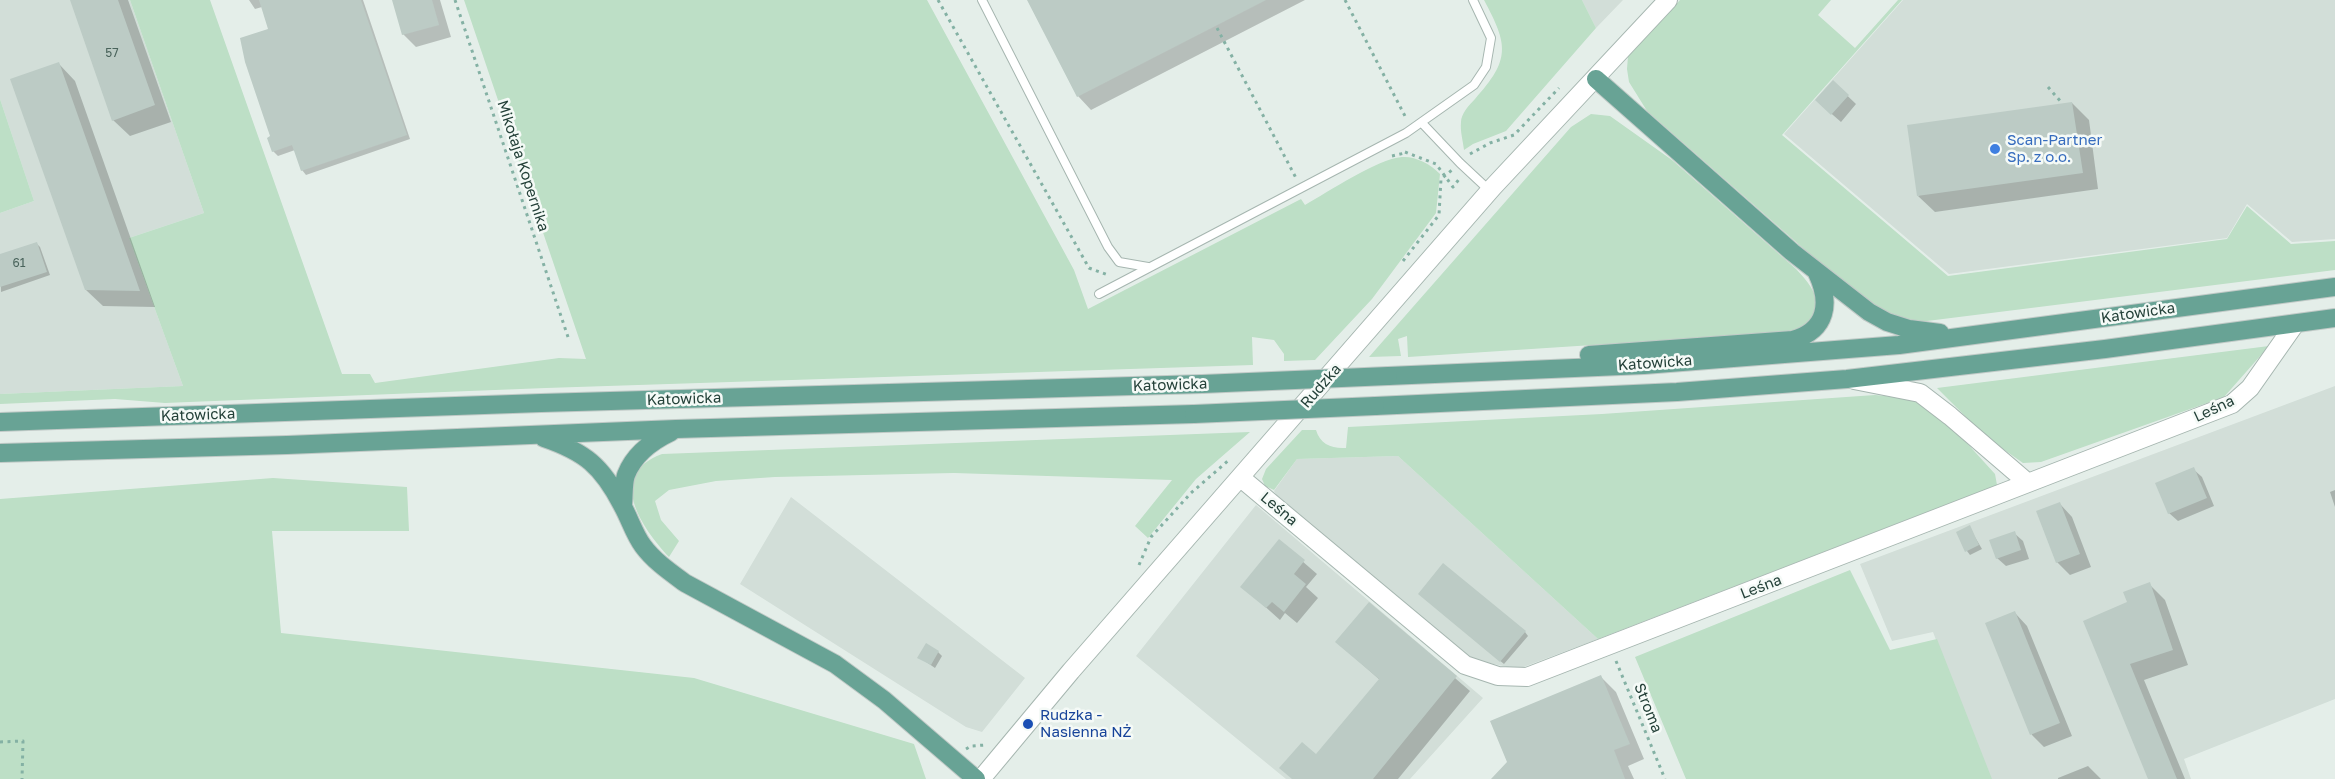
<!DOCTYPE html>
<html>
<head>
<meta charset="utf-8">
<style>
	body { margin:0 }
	canvas { display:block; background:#e4eee9 }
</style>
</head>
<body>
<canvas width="2335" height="779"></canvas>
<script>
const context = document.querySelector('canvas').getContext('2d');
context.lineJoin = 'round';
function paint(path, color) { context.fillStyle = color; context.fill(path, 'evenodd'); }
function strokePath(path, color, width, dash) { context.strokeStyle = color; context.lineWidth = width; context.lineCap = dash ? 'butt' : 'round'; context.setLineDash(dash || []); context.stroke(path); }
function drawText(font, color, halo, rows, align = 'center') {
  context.font = font + ' "Golos Text",sans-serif'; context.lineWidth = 5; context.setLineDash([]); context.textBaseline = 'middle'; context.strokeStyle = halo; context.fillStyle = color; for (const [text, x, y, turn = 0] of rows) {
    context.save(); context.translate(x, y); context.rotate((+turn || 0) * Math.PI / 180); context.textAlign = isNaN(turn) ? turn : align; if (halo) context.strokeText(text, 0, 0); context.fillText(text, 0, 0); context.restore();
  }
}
paint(new Path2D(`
	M0,0H130L204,213L129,238L183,386L0,394V213L34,201L0,99Z
	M1582,0H1623L1596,28Z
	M1903,0H2335V239L2292,242L2247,204L2227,238L1949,274L1784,134Z
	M2335,386V699L2184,759L2191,779H1989L1933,632L1892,641L1860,564Z
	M1398,456L1598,639L1518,669L1474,660L1280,502L1274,491L1297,459Z
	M791,497L1025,678L982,732L966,727L740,584Z
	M1256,505L1483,698L1410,779H1286L1136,656Z`), '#d2ded8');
paint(new Path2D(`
	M130,0H210L342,374H370L375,383L559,358L586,359L464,0H927L1074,270L1088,309L1301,199L1305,205C1328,192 1377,159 1402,157C1415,156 1431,164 1440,174L1436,213L1372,299L1315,360L1284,361V354L1274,340L1252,337L1253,365L546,388L189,402L165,403L115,399L0,404V394L183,386L129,238L204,213Z
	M1484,0H1582L1596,28L1506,131L1473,144L1464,150C1463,141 1460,131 1461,122C1461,114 1469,105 1475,99C1511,59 1508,45 1484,0Z
	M1680,0H1831L1818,15L1855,48L1898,0H1902L1782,135L1948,276L2227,239L2247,206L2291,244L2335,241V270L1911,323L1881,312L1820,263L1647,111L1629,82L1627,69L1628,56Z
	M0,99L34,201L0,213Z
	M1591,114L1610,116L1672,160L1796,269C1819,293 1829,313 1793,332L1408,357L1407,336L1398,339L1401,356L1369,357L1571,127Z
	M2269,346L2224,397L2041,462L2023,463L1986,437L1937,388Z
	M1875,395L1905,398L1920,403L1965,441L1995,474L1997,485L1598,639L1398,456L1297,459L1274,490L1265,486L1262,479L1266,469L1302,430H1316C1320,444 1332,449 1346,448L1348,427L1602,414Z
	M1250,432L1196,479L1148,538L1135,526L1172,480L954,473L775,477L716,481L669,490L655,501L661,520L679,541L669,557C642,528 605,475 662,454Z
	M273,478L407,487L409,531H272L281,633L694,678L914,744L926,779H0V499Z
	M1850,570L1890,650L1937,639L1992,779H1686L1635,657Z`), '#bddfc6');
paint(new Path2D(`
	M71,0H128L171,122L130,136L113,120Z
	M249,0H363L410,139L306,175L302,170L295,150L278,156L273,151L272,137L270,30L262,7L255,9Z
	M394,0H440L451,37L416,47L403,34Z
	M1029,0H1305L1091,110L1078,96Z
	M59,64L75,81L155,307L103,306L86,290Z
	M1833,82L1856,104L1841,122L1825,108Z
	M2072,103L2089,120L2098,189L1935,212L1918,196Z
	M36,243L40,247L50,275L1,292L0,255Z
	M2193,469L2202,477L2214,506L2178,521L2169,513Z
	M2335,490V507L2330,492Z
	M2060,504L2072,517L2091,567L2070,575L2057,562Z
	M1969,527L1982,549L1970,555L1967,551Z
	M2014,533L2023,541L2029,559L2006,566L1997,558Z
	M1279,541L1317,574L1306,587L1318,598L1297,623L1285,613L1280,620L1242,586Z
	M2149,584L2165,600L2188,665L2144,680L2185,779H2149L2085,621L2129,603Z
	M1424,598L1525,632L1528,636L1504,664Z
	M1369,604L1470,691L1398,779H1292L1316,757L1380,680L1337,642Z
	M2015,613L2027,626L2072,736L2044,747L2032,735L1987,624Z
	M938,652L942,656L935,668L919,657Z
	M1601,677L1616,692L1644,759L1628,766L1634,779H1493Z
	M2088,766L2101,779H2058V778Z`), '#0003');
paint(new Path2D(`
	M70,0H118L155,105L112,121Z
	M259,0H361L407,135L301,171L292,145L272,152L267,138L270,136L245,62L240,38L268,29Z
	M392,0H432L439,25L402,35Z
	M1027,0H1266L1077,97Z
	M59,62L140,291L85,290L10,79Z
	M1833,80L1849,95L1831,115L1815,100Z
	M2072,102L2083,173L1917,196L1907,125Z
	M37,242L47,272L0,287V254Z
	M2194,467L2207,498L2168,514L2155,483Z
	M2060,502L2080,554L2056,563L2036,511Z
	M1970,525L1979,545L1965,552L1956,532Z
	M2015,531L2021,550L1996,559L1989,540Z
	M1279,539L1305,560L1294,574L1306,584L1284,612L1272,602L1266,608L1240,587Z
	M1443,563L1526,631L1500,662L1418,594Z
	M2150,582L2173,650L2130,664L2177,779H2148L2083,621L2127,602L2123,592Z
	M1369,602L1457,676L1373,779H1292L1279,768L1302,742L1316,754L1379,679L1335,642Z
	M2015,611L2060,723L2030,735L1985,623Z
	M926,643L939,651L931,665L917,658Z
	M1601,675L1630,744L1614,750L1625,779H1491L1507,762L1490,721Z`), '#bccbc5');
const service = new Path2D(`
	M982,0L1108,247L1119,262L1148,267
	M1422,123L1460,163L1490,191
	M1099,294L1406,133L1474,85L1486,67L1491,38L1473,0`);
const tertiary = new Path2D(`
	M1854,380L1920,393L1950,416L2028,483
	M1241,478L1465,665L1498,676L1527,677L2232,404L2250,388L2295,324
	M981,779L1071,671L1493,187L1668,0`);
const primary = new Path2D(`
	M1596,79L1792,252L1869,312L1887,322L1909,329L1940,333
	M1589,355L1793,340C1827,330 1831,303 1817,273
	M1388,376L1644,365L1899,345L2335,287
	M1375,406L1677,392L1847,379L2105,349L2335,318
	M0,422L541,403L1202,384
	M544,438C585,452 602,466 622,505C630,519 634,534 643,546C654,561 670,572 685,583L835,664L884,700L976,779
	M0,453L287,445L676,429L1194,414
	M623,505C624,496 623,484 626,475C634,454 652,441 671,432`);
strokePath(service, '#a6b6b0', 10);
strokePath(tertiary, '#a6b6b0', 20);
strokePath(primary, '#c1cac7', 20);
strokePath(new Path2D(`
	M455,0L569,340
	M938,0L1089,268L1108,275
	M1345,0L1406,118
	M1217,28L1296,178
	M2048,87L2062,103
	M1405,152L1436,164L1453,187L1460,178
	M1470,154L1490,143L1514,135L1559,88
	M1392,156L1405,153
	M1403,261L1439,215L1441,179L1452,170
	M1139,565L1151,537L1191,493L1229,460
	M1616,661L1665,779
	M0,742L23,741L22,779
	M966,749L971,746L985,745`), '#84b1a4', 3, [3, 4.5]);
strokePath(service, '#fff', 8);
strokePath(tertiary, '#fff', 18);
strokePath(primary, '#68a395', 18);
const primaryBridge = new Path2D(`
	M1202,384L1388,376
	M1194,414L1375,406`);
strokePath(primaryBridge, '#c1cac7', 20, []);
strokePath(primaryBridge, '#68a395', 18);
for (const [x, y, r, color] of [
	[1995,149,6,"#3f7fe0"],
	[1028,724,6,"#1a4fb4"]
]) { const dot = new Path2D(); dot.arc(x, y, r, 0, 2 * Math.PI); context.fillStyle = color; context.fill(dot); strokePath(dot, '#f5faf7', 2); }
drawText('12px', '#49635b', null, [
	["57",112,53],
	["61",19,263]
]);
drawText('15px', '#366cbe', '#f5faf7', [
	["Scan-Partner",2007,140],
	["Sp. z o.o.",2007,157]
], 'left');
drawText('15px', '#234038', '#f5faf7', [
	["Mikołaja Kopernika",523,166,72],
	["Katowicka",2138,313,-8],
	["Katowicka",1655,363,-4],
	["Katowicka",1170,385,-2],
	["Rudzka",1321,386,-49],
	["Katowicka",684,399,-2],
	["Leśna",2214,409,-25],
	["Katowicka",198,415,-2],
	["Leśna",1279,509,40],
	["Leśna",1761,587,-21],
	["Stroma",1648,708,68]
]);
drawText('15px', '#164399', '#f5faf7', [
	["Rudzka -",1040,715],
	["Nasienna NŻ",1040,732]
], 'left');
</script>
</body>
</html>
